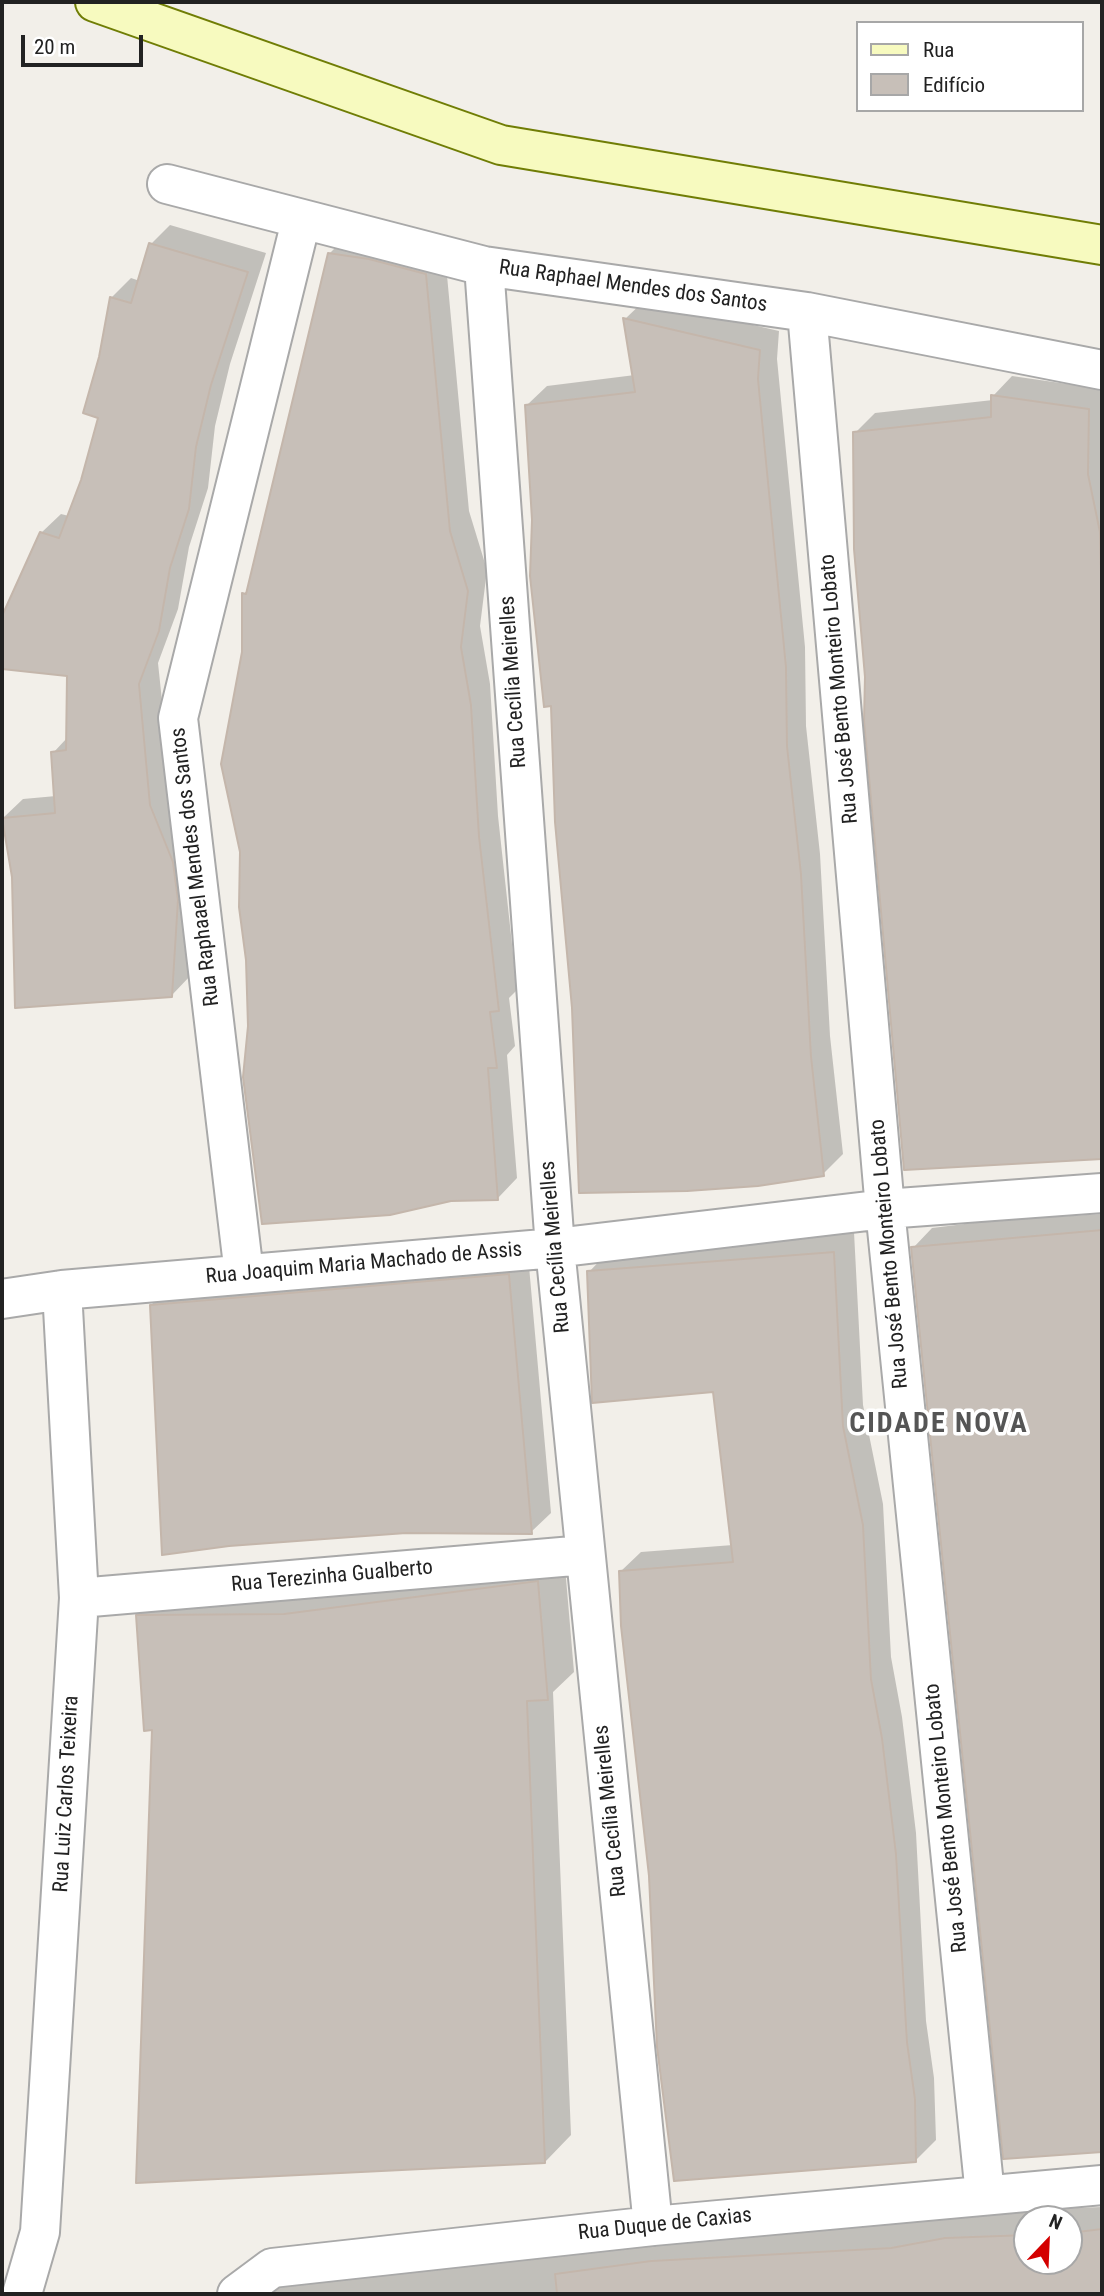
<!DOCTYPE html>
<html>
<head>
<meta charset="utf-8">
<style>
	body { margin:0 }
	#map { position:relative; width:1104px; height:2296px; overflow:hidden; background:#f2efe9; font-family:"Roboto Condensed",sans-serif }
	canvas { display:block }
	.frame { position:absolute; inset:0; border:4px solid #222; pointer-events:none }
	.legend { position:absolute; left:856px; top:21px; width:228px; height:91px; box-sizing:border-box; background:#fff; border:2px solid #a7a7a7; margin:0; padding:9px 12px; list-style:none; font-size:21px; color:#222 }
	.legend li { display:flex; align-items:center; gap:14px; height:35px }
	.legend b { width:35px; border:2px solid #a7a7a7 }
	.north { position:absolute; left:1013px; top:2205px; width:70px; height:70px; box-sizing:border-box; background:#fff; border:2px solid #a7a7a7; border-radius:50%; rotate:23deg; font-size:19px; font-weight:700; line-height:28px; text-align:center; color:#222 }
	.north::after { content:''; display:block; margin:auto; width:24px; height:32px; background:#d40000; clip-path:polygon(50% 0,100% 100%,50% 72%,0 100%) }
	.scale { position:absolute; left:21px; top:35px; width:122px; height:32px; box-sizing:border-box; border:4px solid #222; border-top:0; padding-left:9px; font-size:21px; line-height:24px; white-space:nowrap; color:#222; -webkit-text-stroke:5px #fff; paint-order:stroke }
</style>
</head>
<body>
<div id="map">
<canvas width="1104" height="2296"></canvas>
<div class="frame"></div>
<ul class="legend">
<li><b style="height:9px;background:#f7fabf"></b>Rua</li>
<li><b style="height:19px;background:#c7bfb8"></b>Edifício</li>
</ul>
<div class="north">N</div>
<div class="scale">20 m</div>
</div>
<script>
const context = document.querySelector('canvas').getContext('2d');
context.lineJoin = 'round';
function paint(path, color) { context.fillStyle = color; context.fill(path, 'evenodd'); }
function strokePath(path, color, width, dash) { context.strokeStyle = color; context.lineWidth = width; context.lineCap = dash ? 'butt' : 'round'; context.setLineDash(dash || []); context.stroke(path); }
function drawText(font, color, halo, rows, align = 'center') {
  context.font = font + ' "Roboto Condensed",sans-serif'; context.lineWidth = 7; context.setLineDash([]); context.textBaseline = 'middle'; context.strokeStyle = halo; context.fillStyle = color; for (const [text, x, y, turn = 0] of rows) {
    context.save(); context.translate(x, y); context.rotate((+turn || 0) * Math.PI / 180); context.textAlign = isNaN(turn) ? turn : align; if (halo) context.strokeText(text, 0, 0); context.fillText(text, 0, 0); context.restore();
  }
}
paint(new Path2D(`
	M170,225L266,253L230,364L215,426L208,488L189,547L178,609L158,663L191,975L172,995L14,876L3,818L23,799L56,796L53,753L67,738L68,675L2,668V620L41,533L61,514L69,516L83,480L100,417L101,357L112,297L131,278L140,281L151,244Z
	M349,234L445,254L469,511L487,570L480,626L490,684L498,816L517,990L509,998L515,1046L507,1055L517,1178L498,1198L249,1027L244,594L249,589L329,254Z
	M645,300L779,331L777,359L805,647L806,726L820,854L830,1036L843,1154L823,1174L573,1008L553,704L534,520L527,405L547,386L635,375L625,319Z
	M1012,376L1102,389V1157L905,1168L867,677L855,433L875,413L993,400V396Z
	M1102,1214V2149L1005,2157L913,1248L932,1228L989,1221Z
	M854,1232L863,1405L883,1504L891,1657L902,1717L916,1833L926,2021L934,2078L936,2140L915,2161L659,2047L645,1819L620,1572L641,1552L733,1545L715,1390L589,1272L609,1251Z
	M528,1255L551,1513L531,1532L151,1305L171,1286Z
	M564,1555L574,1672L553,1692L571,2135L545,2162L154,1728L138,1616L165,1589Z
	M1102,2207V2294H270L279,2285L679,2235L919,2222L973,2212ZM1027,2219H1069V2261H1027Z`), '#0003');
const building = new Path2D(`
	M149,243L248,272L211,385L196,447L189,509L170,568L159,631L139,684L150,805L173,862L178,900L172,997L15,1008L12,877L2,818L55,813L51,752L66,750L67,676L2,669V616L40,532L59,538L81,480L98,418L83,413L99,357L110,297L131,303Z
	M328,253L369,259L426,274L450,531L468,591L461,647L471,705L479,836L499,1011L490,1012L497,1068H488L498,1200L451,1201L390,1215L262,1224L243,1077L248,1026L246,960L239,907L240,852L221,764L242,652V593L246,594Z
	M623,318L760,350L758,379L786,667L787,746L801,874L811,1056L824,1176L758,1186L687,1191L579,1193L572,1008L555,822L551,706L544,707L530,576L532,520L525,405L635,392Z
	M991,395L1089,409L1088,474L1100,532L1102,610V1159L904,1170L864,721L865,677L854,549L853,432L991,417Z
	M1102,1230V2152L1003,2159L911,1247Z
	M834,1252L843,1426L863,1525L871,1679L882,1738L896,1854L907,2042L915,2099L916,2162L674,2181L657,2047L649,1876L621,1626L619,1571L733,1562L713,1392L592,1403L587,1271Z
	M509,1274L532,1534L406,1533L229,1546L162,1555L150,1305Z
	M538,1581L548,1700L527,1701L545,2163L136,2183L152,1730L144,1731L136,1615L284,1614Z
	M1102,2229V2294H557L555,2274L651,2261L891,2248L945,2238L1027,2235V2261H1069V2233Z`);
paint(building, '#c7bfb8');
strokePath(building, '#c4b6ab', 2);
const street = new Path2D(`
	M167,184L484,266L807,312L1102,370
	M484,266L555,1248L653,2226
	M807,312L885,1209L985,2195
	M244,1274L178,718L301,221
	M2,1299L62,1290L555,1248L885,1209L1102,1193
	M79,1598L585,1555
	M22,2294L40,2232L79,1598L62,1290
	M237,2294L272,2268L653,2226L1102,2185`);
const secondary = new Path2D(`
	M95,2L501,145L1102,245`);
strokePath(street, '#a9a9a9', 42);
strokePath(secondary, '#707d05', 42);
strokePath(street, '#fff', 38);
strokePath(secondary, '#f7fabf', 38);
drawText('21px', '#222', '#fff', [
	["Rua Raphael Mendes dos Santos",633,287,8],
	["Rua Cecília Meirelles",514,682,-94],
	["Rua José Bento Monteiro Lobato",840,689,-95],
	["Rua Raphaael Mendes dos Santos",196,867,-97],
	["Rua Cecília Meirelles",556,1247,-95],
	["Rua José Bento Monteiro Lobato",890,1254,-95],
	["Rua Joaquim Maria Machado de Assis",364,1264,-5],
	["Rua Terezinha Gualberto",332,1577,-5],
	["Rua Luiz Carlos Teixeira",67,1794,-87],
	["Rua Cecília Meirelles",611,1811,-96],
	["Rua José Bento Monteiro Lobato",947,1818,-96],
	["Rua Duque de Caxias",665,2225,-6]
]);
context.letterSpacing = '2px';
drawText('bold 28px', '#555', '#fff', [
	["CIDADE NOVA",939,1425]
]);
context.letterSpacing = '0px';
</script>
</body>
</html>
